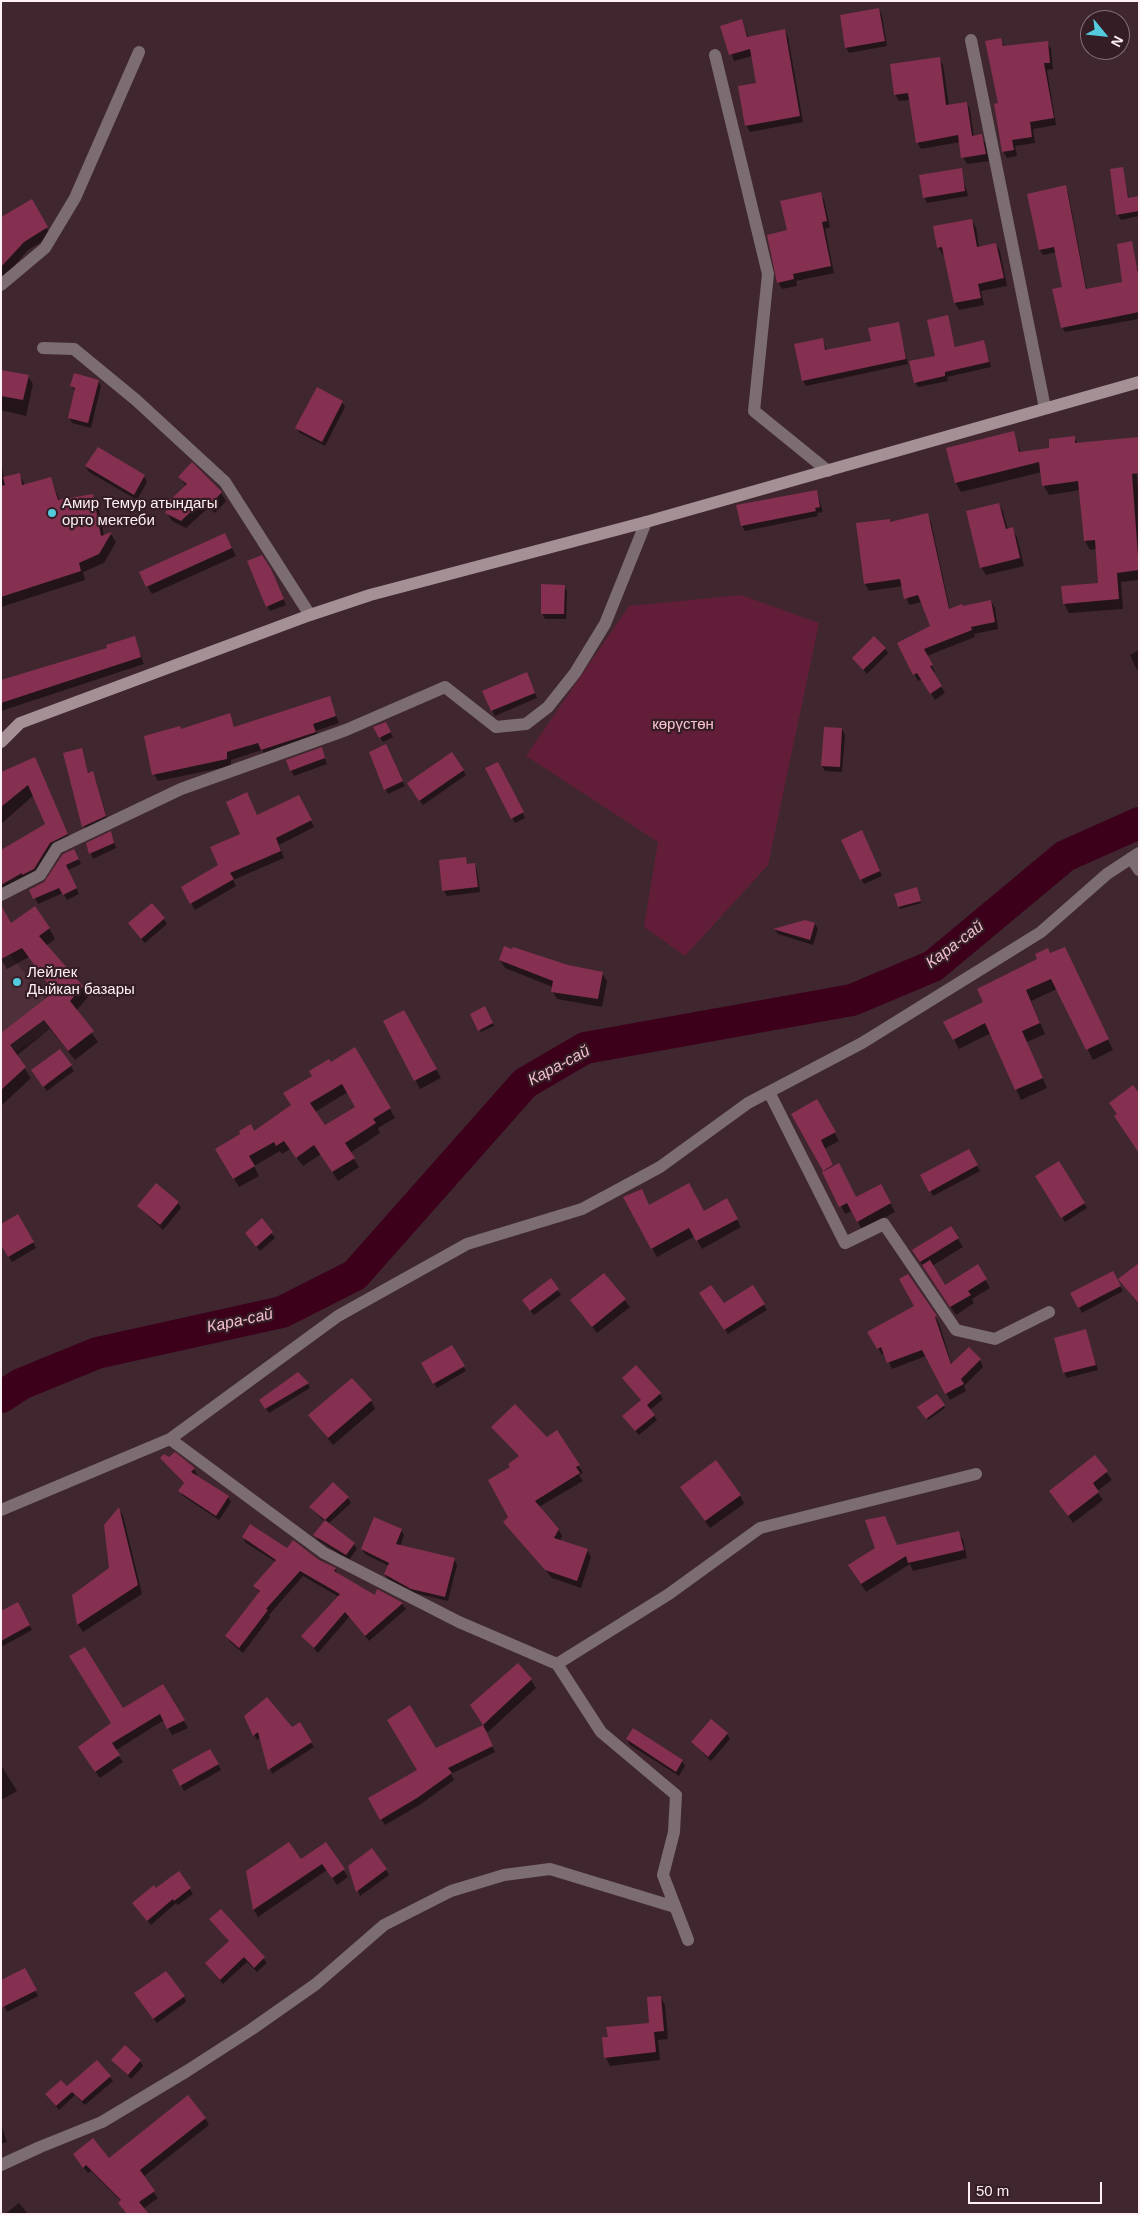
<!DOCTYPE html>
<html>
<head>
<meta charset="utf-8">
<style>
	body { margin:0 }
	#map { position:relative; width:1140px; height:2215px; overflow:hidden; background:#40272f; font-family:Arial,sans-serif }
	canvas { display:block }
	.frame { position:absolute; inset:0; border:2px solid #fef0f4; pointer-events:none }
	.north { position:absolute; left:1080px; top:10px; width:50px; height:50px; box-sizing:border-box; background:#351d25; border:1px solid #857178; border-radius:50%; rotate:118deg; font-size:14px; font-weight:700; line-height:20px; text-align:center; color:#fef0f4 }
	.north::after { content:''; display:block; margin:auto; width:18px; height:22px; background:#54cadd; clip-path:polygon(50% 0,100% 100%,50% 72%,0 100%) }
	.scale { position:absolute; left:968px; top:2182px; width:134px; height:22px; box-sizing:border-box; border:2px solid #fef0f4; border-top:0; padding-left:6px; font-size:15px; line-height:18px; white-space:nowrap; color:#fef0f4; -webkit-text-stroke:4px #351d25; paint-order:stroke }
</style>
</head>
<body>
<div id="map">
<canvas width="1140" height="2215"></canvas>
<div class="frame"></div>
<div class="north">N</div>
<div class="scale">50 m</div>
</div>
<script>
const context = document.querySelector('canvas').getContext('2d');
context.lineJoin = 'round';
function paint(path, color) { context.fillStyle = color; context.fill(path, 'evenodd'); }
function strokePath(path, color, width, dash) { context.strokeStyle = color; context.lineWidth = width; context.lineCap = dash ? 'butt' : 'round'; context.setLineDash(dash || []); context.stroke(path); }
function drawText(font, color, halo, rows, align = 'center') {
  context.font = font + ' Arial,sans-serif'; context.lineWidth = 4.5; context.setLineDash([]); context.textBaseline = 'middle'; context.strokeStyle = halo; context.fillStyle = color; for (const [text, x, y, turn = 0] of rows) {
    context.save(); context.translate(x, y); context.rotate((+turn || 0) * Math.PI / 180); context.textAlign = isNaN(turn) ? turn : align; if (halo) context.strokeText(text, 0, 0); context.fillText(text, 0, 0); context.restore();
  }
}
paint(new Path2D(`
	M1,943L63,1022L1,1061Z`), '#4f2f39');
paint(new Path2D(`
	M741,595L819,623L768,865L685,956L644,927L658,842L526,756L629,606Z`), '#621e38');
paint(new Path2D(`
	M879,10L882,15L887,46L849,53L846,47Z
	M741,20L749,38L785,31L788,37L803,122L750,132L746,125L758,84L752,56L734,61L722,26Z
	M1000,39L1005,47L1047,42L1051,49L1053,69L1047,70L1056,125L1033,129L1035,143L1015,146L1017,156L1007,158L1003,151L999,104Z
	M939,59L943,65L949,106L967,103L970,110L974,137L981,136L985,143L989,161L967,164L963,157L960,142L921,149L917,142L910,100L899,101L895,94Z
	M1122,169L1129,199L1139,197V216L1121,220L1118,215L1111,170Z
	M961,170L968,196L927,203L924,197Z
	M1065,187L1068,192L1087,290L1124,283L1131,243L1137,268H1139V319L1065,332L1062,327L1063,288L1057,252L1043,255L1040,250L1028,195Z
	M820,194L824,200L830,227L825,229L834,273L796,281L797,286L782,289L778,282L788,231Z
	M32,201L51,236L28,250L2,280L1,219L6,214Z
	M971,220L976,227L979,247L996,244L1000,251L1007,286L981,291L984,305L959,310L955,303L945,254L943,255L938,247Z
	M947,317L956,348L983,342L991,367L947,377L948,381L918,387L915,382L937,357Z
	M898,323L908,364L806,386L803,381L822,339L827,351L872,342Z
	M1,371L28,376L33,384L26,416L1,410Z
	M98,381L101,386L91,428L72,423L69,417L76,392L71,386Z
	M342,402L345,407L325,446L300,433L297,428Z
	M1013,433L1021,453L1051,449L1074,437L1078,444L1134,449L1139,498V580L1121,582L1123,609L1069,613L1064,603L1099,584L1097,549L1090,550L1085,541L1080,490L1049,495L1044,486L1042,472L961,492L956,483Z
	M98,449L144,476L147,482L137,500L89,472L86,467Z
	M1,460L4,478L19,474L25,485L51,479L60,501L92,495L98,504L104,536L111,534L116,542L104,563L83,572L85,580L1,607Z
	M192,464L221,493L226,501L215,513L209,507L186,528L172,521L167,513L186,486L180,477Z
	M817,492L823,512L817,513L818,516L745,531L742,526Z
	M999,504L1003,512L1008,530L1012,529L1017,537L1024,566L986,575L981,567Z
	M927,515L931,522L950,610L991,601L995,608L998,629L974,634L975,637L927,656L935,672L933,673L945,693L935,700L922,679L918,681L898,644L932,627L922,602L909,605L903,586L869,591L865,584L891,523Z
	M225,534L236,556L152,594L147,586Z
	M273,576L286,605L270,611L267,606Z
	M564,586L567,591L566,619H545L542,613Z
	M134,637L144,664L1,711V678L2,681L108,649Z
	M885,648L888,653L867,674L853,658Z
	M1139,650V674L1130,655Z
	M529,679L537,698L495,716L484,692Z
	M329,697L339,723L316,731L319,739L266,757L262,750L231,760V766L158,781L154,774L181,730L229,714L235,728Z
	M388,728L393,737L383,742L380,737Z
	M842,729L845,735L842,772L825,771L822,766Z
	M321,749L327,764L294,776L291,771Z
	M81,750L89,774L95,778L108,821L86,832L64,754Z
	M388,751L405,786L388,794L370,753Z
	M34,759L73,845L56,854L1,900V851L46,824L34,795L1,824V773L7,769L8,770Z
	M500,768L525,818L515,823L512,818Z
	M463,770L466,775L423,805L411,789Z
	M302,803L314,827L279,845L284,858L233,880L236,886L195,910L182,887L220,866L241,834L257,817Z
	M110,833L116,848L93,859L87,844Z
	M864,837L882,876L864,884L861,879Z
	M77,855L81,864L68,870L79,894L67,900L63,893L38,904L31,890L45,883Z
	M465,859L468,865L474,864L477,870L480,892L447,896L444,891Z
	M918,891L921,903L900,909L896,895Z
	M164,919L167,924L145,943L129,924Z
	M805,921L815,924L818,929L813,945L778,934L775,930Z
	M49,928L55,939L46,946L82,987L88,997L76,1011L98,1042L75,1060L50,1029L16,1056L31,1078L1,1106V1035L55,993L29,957L7,969L1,959Z
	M1050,955L1070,959L1113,1050L1093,1060L1057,989L1031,1001L1045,1034L1027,1042L1047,1088L1021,1100L991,1033L959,1049L954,1039L985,1002Z
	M500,960L602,973L607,981L602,1007L557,999L552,991L553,987L505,968Z
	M485,1008L494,1026L481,1032L471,1014Z
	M404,1011L441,1078L420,1089L385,1022Z
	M355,1049L395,1118L378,1128L380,1133L350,1153L359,1167L338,1181L321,1154L303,1166L290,1149L282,1154L280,1151L254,1166L259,1176L239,1187L217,1149L254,1133L292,1106L314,1076ZM348,1092L357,1108L325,1126L315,1112Z
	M60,1051L74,1071L47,1091L36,1076Z
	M817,1101L839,1141L824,1149L834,1167L856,1198L880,1185L895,1212L862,1230L852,1211L845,1214L825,1172L793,1115Z
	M968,1150L980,1171L933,1196L922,1175Z
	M1059,1163L1087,1208L1065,1222L1037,1177Z
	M624,1198L649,1206L703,1212L726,1200L741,1227L702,1249L695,1236L657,1257Z
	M178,1203L181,1208L163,1230L138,1206Z
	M18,1216L36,1248L12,1262L1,1243Z
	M262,1220L275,1238L260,1251L249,1238Z
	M951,1228L963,1247L932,1266L945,1287L977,1266L990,1288L972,1299L974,1303L956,1315L918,1259Z
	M1139,1265V1305L1119,1279Z
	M1113,1273L1123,1291L1082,1313L1072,1293Z
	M604,1275L630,1307L597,1333L572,1300Z
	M908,1275L939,1323L952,1365L980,1360L983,1367L964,1386L966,1391L950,1400L926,1356L892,1369L885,1353L882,1355L869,1332L916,1307Z
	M551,1280L561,1295L534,1315L526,1306Z
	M752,1286L767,1310L728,1334L704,1299L723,1305Z
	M1086,1331L1098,1370L1067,1378L1064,1373Z
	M452,1346L466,1371L437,1388L422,1364Z
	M623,1378L660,1394L663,1399L650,1410L657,1420L639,1435L627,1421L642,1401Z
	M308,1384L310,1388L269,1413L260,1400Z
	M936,1395L945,1408L928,1420L919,1408Z
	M371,1401L375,1409L333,1445L310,1416Z
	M493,1427L546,1439L557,1431L583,1473L579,1475L583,1481L539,1507L558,1529L562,1536L560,1541L587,1550L591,1557L581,1588L552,1578L504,1522L509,1517L512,1468L520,1457Z
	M1095,1457L1112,1480L1097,1491L1103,1500L1073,1523L1051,1491Z
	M162,1459L194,1469L197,1474L195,1476L228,1497L231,1502L219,1520L183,1496L180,1491L184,1484Z
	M686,1495H740L744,1504L710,1528Z
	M348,1498L351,1503L328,1524L354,1544L357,1549L349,1560L318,1540L315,1535L325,1522L310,1507Z
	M119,1509L123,1516L142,1594L83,1632L78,1625L74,1595L110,1568Z
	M401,1530L404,1535L400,1547L454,1559L457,1565L448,1601L415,1593L388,1580L385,1574L389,1566L365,1554L362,1549Z
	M958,1532L963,1540L967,1558L913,1571L910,1564L866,1592L854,1573L897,1546Z
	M243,1537L319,1561L335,1569L339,1576L375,1597L402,1604L406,1609L369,1641L349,1617L318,1653L303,1636L339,1597L303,1576L269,1615L270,1617L243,1653L230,1642L226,1636L260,1593L255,1586L276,1562L246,1543Z
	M17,1604L32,1630L3,1646L1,1644V1613Z
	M531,1680L536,1688L488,1732L483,1728L495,1752L451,1774L454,1780L421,1804L385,1825L369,1799L418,1770L436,1750L484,1726L476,1714Z
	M162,1685L188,1728L172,1735L164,1720L115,1751L123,1762L100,1778L83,1754L123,1710Z
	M245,1717L292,1729L299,1724L314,1747L272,1774L260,1737L257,1740Z
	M634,1730L682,1761L685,1766L679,1776L630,1745L627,1739Z
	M727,1734L730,1739L711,1761L692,1743Z
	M210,1750L221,1770L184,1791L173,1771Z
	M1,1765L17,1791L1,1800Z
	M325,1844L348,1877L337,1885L327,1870L258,1917L254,1910L247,1871L301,1861Z
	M349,1866L386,1870L389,1875L360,1896Z
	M179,1873L193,1894L178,1905L176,1903L151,1925L137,1908L156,1890Z
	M221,1910L267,1963L257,1972L247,1962L223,1984L206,1964L230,1942L211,1920Z
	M25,1970L38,1996L7,2012L1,2000Z
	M184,1996L186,2002L157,2023L139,1999Z
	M660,1997L665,2005L668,2039L658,2040L660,2060L610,2066L606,2058L609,2038L651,2024Z
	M113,2060L140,2061L143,2066L131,2079Z
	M97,2062L113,2081L85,2105L75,2095L59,2110L46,2095L67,2088Z
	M205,2118L209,2125L143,2177L158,2198L143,2209L147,2214H127L119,2203L121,2201L91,2171L88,2173L74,2155L109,2159Z
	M1,2124L7,2142L1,2144Z
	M19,2203L28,2214H5Z`), '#0007');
strokePath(new Path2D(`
	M1,1397L21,1384L97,1353L282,1312L355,1275L525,1083L585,1048L852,1000L933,966L1065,856L1139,823`), '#3d001b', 32);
paint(new Path2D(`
	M879,8L885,41L845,48L840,15Z
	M742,19L747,37L785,29L800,116L745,126L738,86L756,83L750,49L729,55L720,26Z
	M1001,38L1003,46L1048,41L1050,63H1044L1054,118L1030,122L1032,137L1012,140L1014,150L1002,152L994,104L998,103L985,41Z
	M940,57L946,105L967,102L972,136L982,134L986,154L961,158L958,135L916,143L908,93L894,95L890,64Z
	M1123,167L1128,198L1139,196V211L1116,215L1110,169Z
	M962,168L965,191L923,198L919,175Z
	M1066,185L1086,289L1122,282L1117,244L1132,241L1139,279V312L1061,328L1052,289L1062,287L1054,247L1039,250L1027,194Z
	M821,192L827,221L822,222L831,266L793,274L794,279L777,283L767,235L787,230L780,201Z
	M32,199L48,227L24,242L1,267V217Z
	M972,219L977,247L996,243L1004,278L978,284L981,298L954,303L942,247L937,248L933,226Z
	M948,315L955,347L984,340L989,362L945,372V376L914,383L909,361L935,356L927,320Z
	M899,322L906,359L802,381L794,344L823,338L825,350L871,341L868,328Z
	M1,370L29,375L23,400L1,396Z
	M74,373L99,380L88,423L68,418L75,388L70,386Z
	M317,387L343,401L322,442L295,428Z
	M1014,431L1019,452L1049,448V439L1075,436V443L1139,437V473L1132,474L1139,570L1117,573L1119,599L1063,604L1061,586L1098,583L1095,540L1084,541L1078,481L1042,486L1039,462L955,483L946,448Z
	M98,447L145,475L134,495L85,466Z
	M192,462L222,492L210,505L203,500L181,521L165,513L169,505L167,503L187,484L178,477Z
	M20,473L22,485L51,477L58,500L93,494L101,536L112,532L99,554L79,563L81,571L1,597V486L5,485L3,477Z
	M817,490L820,507L815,508L816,511L741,526L736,505Z
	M999,503L1006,529L1013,527L1020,558L980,568L966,511Z
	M928,513L949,609L962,604L963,606L991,600L995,622L971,627L972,630L924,649L933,665L930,666L942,686L930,694L917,673L913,675L897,643L930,626L918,595L904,599L900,579L864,584L856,523L890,519V522Z
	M225,533L232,548L146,587L139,572Z
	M262,555L271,569L284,599L266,607L247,561Z
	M541,584L565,585L564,614H541Z
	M135,636L141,657L1,703V680L107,648L106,645Z
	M874,636L886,648L863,670L852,658Z
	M527,672L535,693L491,711L482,691Z
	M330,696L336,716L313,724L316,732L261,750L258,743L227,752V759L152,775L144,736L180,726L181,729L230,713L234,727Z
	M386,722L391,732L379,738L373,727Z
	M824,727L842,728L840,767L821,766Z
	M386,744L403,781L384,790L369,752Z
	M322,747L325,758L290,771L286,760Z
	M82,748L88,773L93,771L106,816L82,827L63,753Z
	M452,752L464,770L419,801L407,783Z
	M35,757L68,834L50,843L34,869L22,875V873L1,885V850L45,824L28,785L1,807V772Z
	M498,762L524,812L511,819L485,768Z
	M247,792L257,815L299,795L312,820L276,838L281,851L230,873L234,879L190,904L181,887L218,865L210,847L240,834L226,802Z
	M862,830L880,871L860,880L841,840Z
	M111,831L114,843L89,854L86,843Z
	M74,849L79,859L66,865L77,888L63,895L59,888L33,899L29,890L44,882L63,854Z
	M466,857L467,864L475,863L478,887L442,891L439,860Z
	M917,887L921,901L898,907L894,894Z
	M152,903L165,918L141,939L128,923Z
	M1,905L11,923L35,906L50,928L39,936L83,986L70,1001L94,1031L68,1051L44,1020L10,1045L26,1067L1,1090V1033L54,992L22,948L1,959Z
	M805,920L815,923L810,940L773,929Z
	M504,946L512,949L513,947L568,965L603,972L598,999L551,992L553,981L499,960Z
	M1065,947L1109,1039L1086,1050L1051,979L1026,990L1040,1023L1022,1031L1043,1078L1015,1090L985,1023L953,1040L943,1022L983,1002L977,989L1037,959L1035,954L1048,948L1050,953Z
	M485,1006L493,1023L478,1031L470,1014Z
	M404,1010L437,1069L414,1081L383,1021Z
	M355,1047L391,1108L373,1119L376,1123L345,1143L355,1158L332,1172L314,1145L296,1158L284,1141L276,1146L274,1142L249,1156L255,1166L233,1179L215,1149L240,1134L239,1131L251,1124L254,1131L291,1105L283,1093L312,1076L309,1071L329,1059L331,1062ZM342,1084L355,1107L325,1125L310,1103Z
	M60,1049L72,1065L43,1087L31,1070Z
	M1133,1085L1139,1093V1153L1114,1116L1117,1114L1109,1103Z
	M817,1099L836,1132L821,1140L833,1165L823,1171L791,1114Z
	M969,1149L978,1165L929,1192L920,1175Z
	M1059,1161L1085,1203L1061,1218L1035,1176Z
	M839,1163L856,1197L881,1184L891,1203L857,1222L847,1203L839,1207L822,1172Z
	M156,1183L179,1202L160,1225L137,1206Z
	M689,1183L704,1211L727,1198L738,1219L696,1241L689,1228L651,1249L623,1197L642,1189L649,1205Z
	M18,1214L34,1242L8,1257L1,1245V1224Z
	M262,1218L273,1232L256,1247L245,1233Z
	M951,1226L959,1238L920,1262L912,1250Z
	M930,1260L945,1285L978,1264L987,1279L968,1291L971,1295L950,1307L922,1265Z
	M1139,1263V1304L1118,1279Z
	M1113,1271L1121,1286L1078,1308L1070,1293Z
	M604,1273L626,1299L592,1327L570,1300Z
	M908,1274L937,1316L935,1317L951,1364L969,1347L981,1359L961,1379L964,1384L945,1394L922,1350L887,1363L881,1347L877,1349L867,1332L914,1306L899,1279Z
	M551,1278L559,1289L530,1311L522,1300Z
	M711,1285L724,1303L753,1285L765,1304L724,1330L699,1293Z
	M1086,1329L1096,1365L1063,1373L1054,1338Z
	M452,1345L465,1366L433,1384L421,1363Z
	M636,1365L661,1393L647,1405L655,1415L635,1431L622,1416L641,1400L622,1378Z
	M298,1372L309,1383L265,1409L259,1400Z
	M352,1378L372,1400L328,1438L308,1415Z
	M937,1394L945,1405L926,1419L917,1407Z
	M515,1404L547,1437L557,1430L580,1465L576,1467L580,1473L535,1501L559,1529L554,1538L588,1549L577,1581L545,1570L503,1522L508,1517L488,1480L510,1467L508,1464L519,1456L491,1427Z
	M175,1452L195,1468L191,1472L229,1496L216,1516L178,1491L184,1483L160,1458L164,1454L169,1457Z
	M1095,1455L1108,1471L1093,1483L1099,1492L1068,1516L1049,1491Z
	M716,1460L741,1495L705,1521L680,1487Z
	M333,1482L349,1497L325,1520L309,1507Z
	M119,1507L138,1585L77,1625L72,1595L109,1568L104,1525Z
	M885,1516L897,1545L959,1531L964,1550L908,1563L906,1556L861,1584L848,1565L875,1548L865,1520Z
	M374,1517L402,1529L396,1544L455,1558L445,1597L411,1589L384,1574L389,1563L361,1549Z
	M325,1520L355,1543L346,1555L313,1535Z
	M250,1524L287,1548L293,1540L319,1560L336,1568L334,1571L375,1595L377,1589L403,1603L365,1636L345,1612L314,1648L301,1636L340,1594L300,1571L266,1609L268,1610L239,1648L225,1636L260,1591L253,1586L276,1560L242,1537Z
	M18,1602L30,1625L1,1641V1611Z
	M85,1647L123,1708L163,1684L185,1720L167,1729L160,1714L112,1743L120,1755L95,1772L78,1747L111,1723L69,1656Z
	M518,1663L532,1679L483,1725L470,1705Z
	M267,1697L292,1727L300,1722L312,1742L268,1770L258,1732L253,1736L244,1716Z
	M410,1705L436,1748L483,1725L493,1746L448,1768L452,1773L417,1798L380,1820L368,1798L417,1770L387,1720Z
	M711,1719L728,1733L708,1757L691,1742Z
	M633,1728L683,1760L676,1772L626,1739Z
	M210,1749L219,1764L180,1786L172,1770Z
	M289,1842L301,1859L326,1842L345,1869L332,1878L322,1864L253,1910L246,1871Z
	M372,1848L387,1869L356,1892L348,1866Z
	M179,1871L191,1888L174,1901L173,1899L147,1921L132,1903L154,1885L156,1888Z
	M221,1909L265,1957L254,1968L244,1957L220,1980L205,1963L229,1941L209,1919Z
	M25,1968L37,1990L1,2008V1980Z
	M166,1971L185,1996L153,2019L134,1993Z
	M661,1996L664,2031L654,2032L656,2052L604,2058L602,2037H608L606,2027L649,2023L647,1997Z
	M125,2045L141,2060L128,2075L111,2060Z
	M97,2060L111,2076L82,2101L72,2092L56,2106L45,2094L61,2080L67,2086Z
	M188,2095L206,2118L140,2170L155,2191L139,2202L149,2214H127L118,2203L121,2200L86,2165L83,2168L73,2154L93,2138L109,2158Z`), '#853050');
strokePath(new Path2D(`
	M971,40L1045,408
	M715,55L768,274L754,411L828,471
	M1,285L45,248L75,198L139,52
	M43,348L74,349L136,400L225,482L310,615
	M1131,858L1139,870
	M1,895L40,875L57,848L181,789L346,730L445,687L496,727L526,724L548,707L575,673L605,624L646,522
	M769,1092L845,1243L884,1224L956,1330L995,1339L1049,1312
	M170,1439L324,1553L459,1622L557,1664L601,1732L676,1795L674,1832L663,1875L688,1940
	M1,1510L170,1439L338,1316L467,1244L582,1209L660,1167L748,1103L862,1043L1041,932L1107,874L1139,853
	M557,1664L669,1594L760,1528L976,1474
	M1,2165L40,2147L102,2122L187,2071L252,2029L316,1984L384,1925L451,1891L504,1875L550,1869L675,1907`), '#7b6d71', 12);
strokePath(new Path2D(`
	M1,742L20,723L310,615L370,595L646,522L1139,382`), '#a59096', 12);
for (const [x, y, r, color] of [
	[52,513,5,"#54cadd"],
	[17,982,5,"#54cadd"]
]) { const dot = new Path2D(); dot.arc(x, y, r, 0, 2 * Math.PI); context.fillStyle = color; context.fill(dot); strokePath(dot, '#351d25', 2); }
drawText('15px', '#fef0f4', '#351d25', [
	["Амир Темур атындагы",62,504],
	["орто мектеби",62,521],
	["Лейлек",27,973],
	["Дыйкан базары",27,990]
], 'left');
drawText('15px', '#f7c4d2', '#351d25', [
	["көрүстөн",683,725]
]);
drawText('italic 16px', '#f1bfcd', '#351d25', [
	["Кара-сай",955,945,-37],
	["Кара-сай",559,1066,-28],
	["Кара-сай",240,1321,-12]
]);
</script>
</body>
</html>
